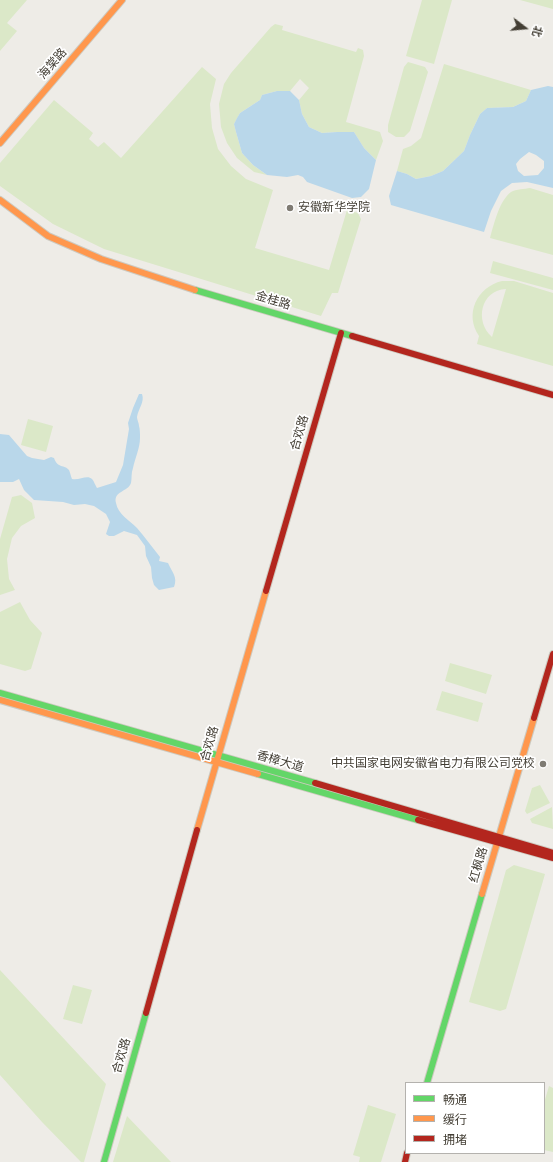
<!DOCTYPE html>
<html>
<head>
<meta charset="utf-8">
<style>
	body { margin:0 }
	#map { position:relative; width:553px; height:1162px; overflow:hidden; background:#eeece7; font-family:"DejaVu Sans","Noto Sans SC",sans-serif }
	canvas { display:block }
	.legend { position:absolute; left:405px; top:1082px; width:140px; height:72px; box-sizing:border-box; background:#fff; border:1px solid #b4b2ae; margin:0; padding:5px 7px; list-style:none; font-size:12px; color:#433e34 }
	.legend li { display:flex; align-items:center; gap:8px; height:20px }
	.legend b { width:20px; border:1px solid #b4b2ae }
	.north { position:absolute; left:505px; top:8px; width:40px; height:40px; -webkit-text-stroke:3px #fff; paint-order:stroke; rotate:106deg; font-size:11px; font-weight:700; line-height:16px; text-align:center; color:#433e34 }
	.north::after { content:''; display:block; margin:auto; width:14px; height:18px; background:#433e34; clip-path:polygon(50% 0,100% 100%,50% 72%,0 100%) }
</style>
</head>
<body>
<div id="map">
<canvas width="553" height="1162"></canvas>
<ul class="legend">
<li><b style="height:5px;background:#63d668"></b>畅通</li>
<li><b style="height:5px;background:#ff974d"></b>缓行</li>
<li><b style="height:5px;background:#b3261e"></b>拥堵</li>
</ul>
<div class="north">北</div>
</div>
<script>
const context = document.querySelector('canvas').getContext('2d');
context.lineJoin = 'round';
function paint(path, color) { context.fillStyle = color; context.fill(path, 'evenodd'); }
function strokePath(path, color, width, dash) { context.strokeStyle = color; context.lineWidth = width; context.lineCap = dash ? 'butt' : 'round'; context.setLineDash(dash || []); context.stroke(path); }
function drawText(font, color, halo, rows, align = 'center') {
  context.font = font + ' "DejaVu Sans","Noto Sans SC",sans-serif'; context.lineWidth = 3.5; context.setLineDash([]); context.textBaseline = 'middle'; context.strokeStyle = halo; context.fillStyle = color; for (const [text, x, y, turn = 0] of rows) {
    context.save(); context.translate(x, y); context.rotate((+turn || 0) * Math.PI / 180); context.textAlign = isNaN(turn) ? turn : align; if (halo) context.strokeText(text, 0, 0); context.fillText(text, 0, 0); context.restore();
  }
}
paint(new Path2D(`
	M0,0H27L7,23L17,31L0,51Z
	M422,0H452L434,64L406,56Z
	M520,0H553V9Z
	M275,24L283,26L282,30L356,52L358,48L363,50L364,56L346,122L380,132L383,141L376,160L364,148L354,132H337L322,133L309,127L302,114L299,100L309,88L300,79L290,91H277L262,95L260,100L240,113L234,124L236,132L242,153L253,165L267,175L254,172L237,158L227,143L221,127L219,104L224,84L231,73L271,27Z
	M408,62L425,67L428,72L410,131L404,137H396L388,132V125L404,67Z
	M444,64L531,90L526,101L513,107L487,108L480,114L470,135L464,151L443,171L431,176L416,179L407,174L397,171L403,149L411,146L421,138Z
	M202,67L216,79L210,104L212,128L218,149L231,166L246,179L273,190L255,248L329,270L347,210L358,213L361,219L338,293H332L321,316L104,249L53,224L0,186V163L54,100L93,133L89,139L98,147L104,142L121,158Z
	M530,188L553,195V255L490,238C494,224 499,201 511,192C516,189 525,189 530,188Z
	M493,261L553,278V290L490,273Z
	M502,281H514L553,293V366L477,344L479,336C464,314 477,287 502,281ZM506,289L492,337C474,321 481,290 506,289Z
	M28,419L53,426L46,452L21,445Z
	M21,495L32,503L35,518L21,526L12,538L7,559L9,579L15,590L0,595V539L12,497Z
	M20,602L30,620L42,633L31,669L25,671L0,664V612Z
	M450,663L492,675L486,694L445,681Z
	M442,691L483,703L478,722L436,710Z
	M540,785L550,803L527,814L525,811L532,788Z
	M552,807L553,829L532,823L530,819Z
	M514,865L545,874L506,1009L500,1011L469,1002L506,870Z
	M0,970L106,1084L84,1162H81L42,1122L0,1075Z
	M73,985L92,990L82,1024L63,1019Z
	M549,1086L553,1088V1152L544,1150V1103Z
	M368,1105L396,1114L381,1162H359L360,1157L353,1155Z
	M127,1116L171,1162H113Z`), '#dbe8c8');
paint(new Path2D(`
	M548,86L553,87V188L527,182L512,183L501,191L491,211L484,232L391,205L389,196L397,171L407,174L416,179L431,176L443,171L464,151L470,135L480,114L487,108L513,107L526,101L531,90ZM529,152L536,155L544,161V168L538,175L524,176L518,171L516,164L520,159Z
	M277,91H290L299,100L302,114L309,127L322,133L337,132H354L364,148L376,160L369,189L361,197L352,198L307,182L303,177L298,175L287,177L267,175L253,165L242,153L236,132L234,124L237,118L240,113L260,100L262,95Z
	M139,394H142C145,402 138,409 137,417C137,420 139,423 139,426C140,429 140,434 140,438C140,448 135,458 133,468C131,473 132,478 131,483C128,492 113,491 116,503C118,514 129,520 137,528C145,537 152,547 160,557L159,561L168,563C172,572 178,577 174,587L159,590L154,585L152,578L151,567L146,556L145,546L137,535L124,531L114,536H109L106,534L110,522L106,514L94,506L85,504L74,505L63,502L34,500L24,490L19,479L13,482H0V434L9,435L27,456L32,458L44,460L51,457L54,458C58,469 64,464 69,470C70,472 71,477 72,479C79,481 87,474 92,479C94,481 95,485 97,488L116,482L123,465L129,429L128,423L133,408Z`), '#b9d7ea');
const fast = new Path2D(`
	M195,290L352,336
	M0,693L315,783
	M258,774L418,820
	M427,1083L482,894
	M104,1162L146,1013`);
const slow = new Path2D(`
	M0,143L122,0
	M0,200L48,236L101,259L195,290
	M0,700L258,774
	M197,830L266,591
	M482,894L534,718`);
const jam = new Path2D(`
	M352,336L553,395
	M266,591L341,333
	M534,718L553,654
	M315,783L553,853
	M418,820L553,858
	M146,1013L197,830
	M405,1162L407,1153`);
strokePath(fast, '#cdc9bf', 8);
strokePath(slow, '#cdc9bf', 8);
strokePath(jam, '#cdc9bf', 8);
strokePath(fast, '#63d668', 6);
strokePath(slow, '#ff974d', 6);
strokePath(jam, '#b3261e', 6);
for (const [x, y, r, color] of [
	[290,208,4,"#7f7b73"],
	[543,764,4,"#7f7b73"]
]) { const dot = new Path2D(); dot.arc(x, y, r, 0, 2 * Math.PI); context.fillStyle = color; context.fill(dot); strokePath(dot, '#fff', 1.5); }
drawText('12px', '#433e34', '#fff', [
	["海棠路",53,64,-49],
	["金桂路",273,301,17],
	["合欢路",300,433,-74],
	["合欢路",210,744,-74],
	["香樟大道",280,762,16],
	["红枫路",479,865,-74],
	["合欢路",122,1056,-74]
]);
drawText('12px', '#433e34', '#fff', [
	["安徽新华学院",298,208],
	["中共国家电网安徽省电力有限公司党校",535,764,"right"]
], 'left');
</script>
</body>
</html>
